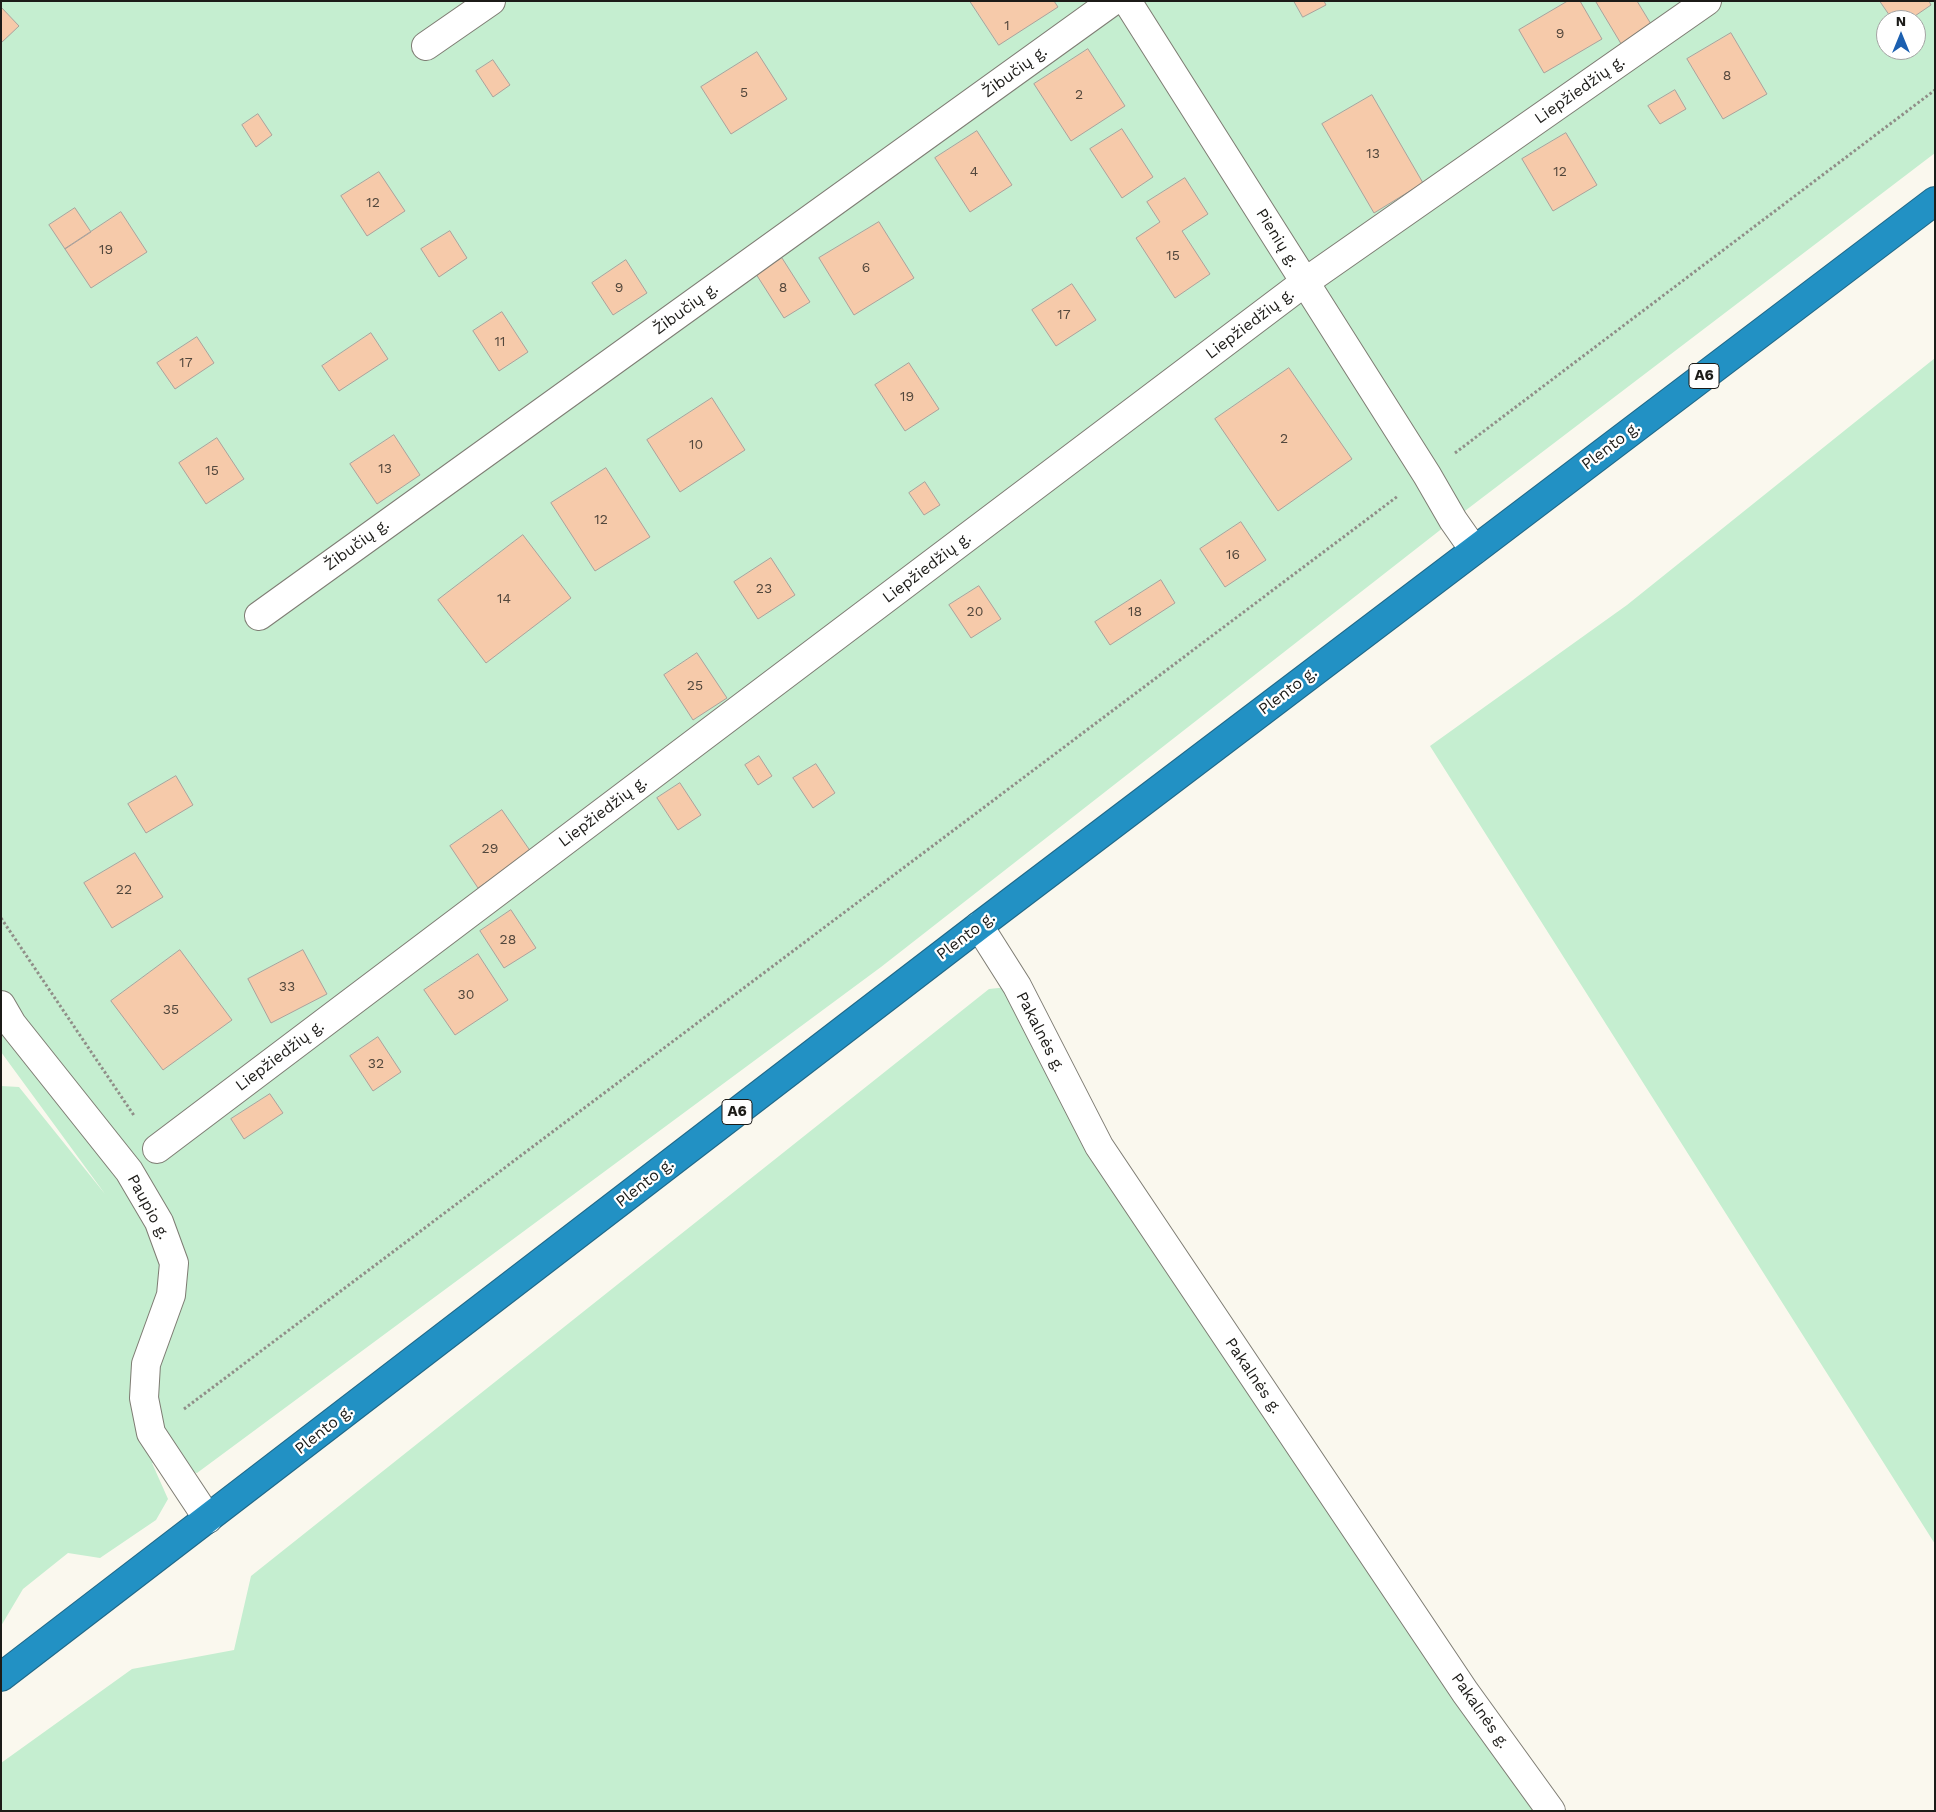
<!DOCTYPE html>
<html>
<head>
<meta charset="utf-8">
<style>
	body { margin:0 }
	#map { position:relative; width:1936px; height:1812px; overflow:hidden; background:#faf8ee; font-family:"Work Sans",sans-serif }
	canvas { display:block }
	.frame { position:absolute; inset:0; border:2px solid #1c1b18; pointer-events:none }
	.north { position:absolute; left:1876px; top:10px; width:50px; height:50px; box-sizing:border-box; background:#fff; border:1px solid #a4a4a3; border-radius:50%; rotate:0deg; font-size:14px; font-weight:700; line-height:20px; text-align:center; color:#1c1b18 }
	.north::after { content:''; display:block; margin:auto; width:18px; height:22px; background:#1c60b0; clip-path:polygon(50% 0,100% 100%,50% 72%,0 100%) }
</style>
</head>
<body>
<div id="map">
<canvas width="1936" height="1812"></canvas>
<div class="frame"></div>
<div class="north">N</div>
</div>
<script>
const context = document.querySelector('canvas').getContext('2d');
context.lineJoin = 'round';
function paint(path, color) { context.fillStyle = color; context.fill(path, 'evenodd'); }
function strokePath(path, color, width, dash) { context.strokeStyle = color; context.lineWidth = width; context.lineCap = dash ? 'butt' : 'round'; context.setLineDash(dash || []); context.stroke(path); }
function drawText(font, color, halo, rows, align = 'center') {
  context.font = font + ' "Work Sans",sans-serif'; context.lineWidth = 4.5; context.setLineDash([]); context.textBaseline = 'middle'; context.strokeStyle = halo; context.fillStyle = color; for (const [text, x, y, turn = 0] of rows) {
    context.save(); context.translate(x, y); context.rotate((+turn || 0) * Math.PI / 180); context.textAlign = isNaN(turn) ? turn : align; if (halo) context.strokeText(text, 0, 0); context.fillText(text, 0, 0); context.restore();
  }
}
paint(new Path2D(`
	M1,1H1935V153L1453,520L881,967L197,1473L152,1463L168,1499L156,1520L100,1558L68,1553L23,1589L1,1626V1086L19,1087L105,1194L1,1052ZM1886,20H1916V50H1886Z
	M1935,358V1544L1430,746L1627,605Z
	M1017,986L1099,1146L1555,1811H1V1763L132,1669L234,1650L251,1576L989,989Z`), '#c5eed0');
const building = new Path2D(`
	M970,1H1054L1058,7L999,45Z
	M1294,1H1324L1326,5L1303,17Z
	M1568,1H1580L1602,39L1544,73L1519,30Z
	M1637,1L1654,29L1623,47L1596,2Z
	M1880,1H1929L1931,5L1909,20H1893Z
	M1,7L19,26L1,43Z
	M1731,33L1767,94L1723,119L1687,59Z
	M1088,49L1125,106L1071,141L1034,84Z
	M757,52L787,99L731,134L701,87Z
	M493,60L510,85L493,97L476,71Z
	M1675,90L1686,109L1660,124L1648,106Z
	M1372,95L1423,183L1374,213L1322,124Z
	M258,114L272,135L256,147L242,125Z
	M1122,129L1153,177L1122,198L1090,149Z
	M977,131L1012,185L970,212L935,158Z
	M1566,133L1597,185L1553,211L1522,159Z
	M379,172L405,211L367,236L341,196Z
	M1185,178L1208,214L1182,231L1210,274L1175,298L1136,238L1160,222L1147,202Z
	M75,208L91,232L65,249L49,225Z
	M121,212L147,252L91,288L65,249Z
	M879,222L914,278L854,315L819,258Z
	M450,231L467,258L439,277L421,249Z
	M782,258L810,302L784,318L756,274Z
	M626,260L647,293L613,315L592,283Z
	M1072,284L1096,320L1056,346L1032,310Z
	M502,312L528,352L499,371L473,331Z
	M371,333L388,359L339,391L322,366Z
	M197,337L214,363L175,389L157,363Z
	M909,363L939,409L905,431L875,385Z
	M1289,368L1352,459L1278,511L1215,419Z
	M712,398L745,450L680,492L647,440Z
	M394,435L420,475L377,504L350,464Z
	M217,438L244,479L206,504L179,463Z
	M606,468L650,537L595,571L551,503Z
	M925,482L940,505L924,515L909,493Z
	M1241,522L1266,560L1225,587L1200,549Z
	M523,535L571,598L486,663L438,600Z
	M771,558L795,595L758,619L734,582Z
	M1161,580L1175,603L1110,645L1095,622Z
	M979,586L1001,619L971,638L949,605Z
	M697,653L727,698L693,720L664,675Z
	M759,756L772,776L758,785L745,765Z
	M816,764L835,793L813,808L793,778Z
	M176,776L193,805L146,833L128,804Z
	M680,783L701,815L678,830L657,798Z
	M502,810L531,852L478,888L450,846Z
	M135,853L163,897L112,928L84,883Z
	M511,910L536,948L504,968L480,931Z
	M180,950L232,1020L163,1070L111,1001Z
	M303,950L327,994L271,1023L248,979Z
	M478,954L508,1000L455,1035L424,990Z
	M378,1037L401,1072L373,1091L350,1056Z
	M270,1094L283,1113L244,1139L231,1119Z`);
paint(building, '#f6caaa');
strokePath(building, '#aba29c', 1);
const street = new Path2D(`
	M1127,1L1427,475L1453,520L1474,550
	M426,46L491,1
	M259,616L1113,1
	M979,926L1017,986L1099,1146L1465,1692L1551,1811
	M1,1005L12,1024L129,1171L159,1222L174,1263L171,1295L146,1364L144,1398L151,1433L208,1519
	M157,1149L1305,282L1707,1`);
const highway = new Path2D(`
	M1,1677L979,926L1935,201`);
strokePath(street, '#7e7c73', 30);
strokePath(highway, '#206888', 30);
strokePath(new Path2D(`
	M1455,453L1935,90
	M1,918L135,1117
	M184,1409L1398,496`), '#908e88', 3, [2.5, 2.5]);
strokePath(street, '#fff', 28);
strokePath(highway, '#2291c4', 28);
drawText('14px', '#52473c', null, [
	["1",1007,26],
	["9",1560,34],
	["8",1727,76],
	["5",744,93],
	["2",1079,95],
	["13",1373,154],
	["4",974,172],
	["12",1560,172],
	["12",373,203],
	["19",106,250],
	["15",1173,256],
	["6",866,268],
	["9",619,288],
	["8",783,288],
	["17",1064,315],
	["11",500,342],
	["17",186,363],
	["19",907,397],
	["2",1284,439],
	["10",696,445],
	["13",385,469],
	["15",212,471],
	["12",601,520],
	["16",1233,555],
	["23",764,589],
	["14",504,599],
	["20",975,612],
	["18",1135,612],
	["25",695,686],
	["29",490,849],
	["22",124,890],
	["28",508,940],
	["33",287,987],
	["30",466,995],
	["35",171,1010],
	["32",376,1064]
]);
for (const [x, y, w] of [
	[1704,376,30],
	[737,1112,30]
]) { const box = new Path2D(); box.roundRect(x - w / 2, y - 12.5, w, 25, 4); context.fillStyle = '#fff'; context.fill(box); strokePath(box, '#1c1b18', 1); }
drawText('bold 15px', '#1c1b18', null, [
	["A6",1704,376],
	["A6",737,1112]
]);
drawText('16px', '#1c1b18', '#fff', [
	["Žibučių g.",1015,72,-36],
	["Liepžiedžių g.",1580,90,-35],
	["Pienių g.",1277,238,58],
	["Žibučių g.",686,309,-36],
	["Liepžiedžių g.",1250,324,-37],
	["Plento g.",1611,446,-37],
	["Žibučių g.",357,545,-36],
	["Liepžiedžių g.",927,568,-37],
	["Plento g.",1288,691,-37],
	["Liepžiedžių g.",603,812,-37],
	["Plento g.",966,936,-37],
	["Pakalnės g.",1040,1032,63],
	["Liepžiedžių g.",280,1056,-37],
	["Plento g.",645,1183,-38],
	["Paupio g.",148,1207,62],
	["Pakalnės g.",1253,1376,56],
	["Plento g.",324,1430,-38],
	["Pakalnės g.",1480,1711,55]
]);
</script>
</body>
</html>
